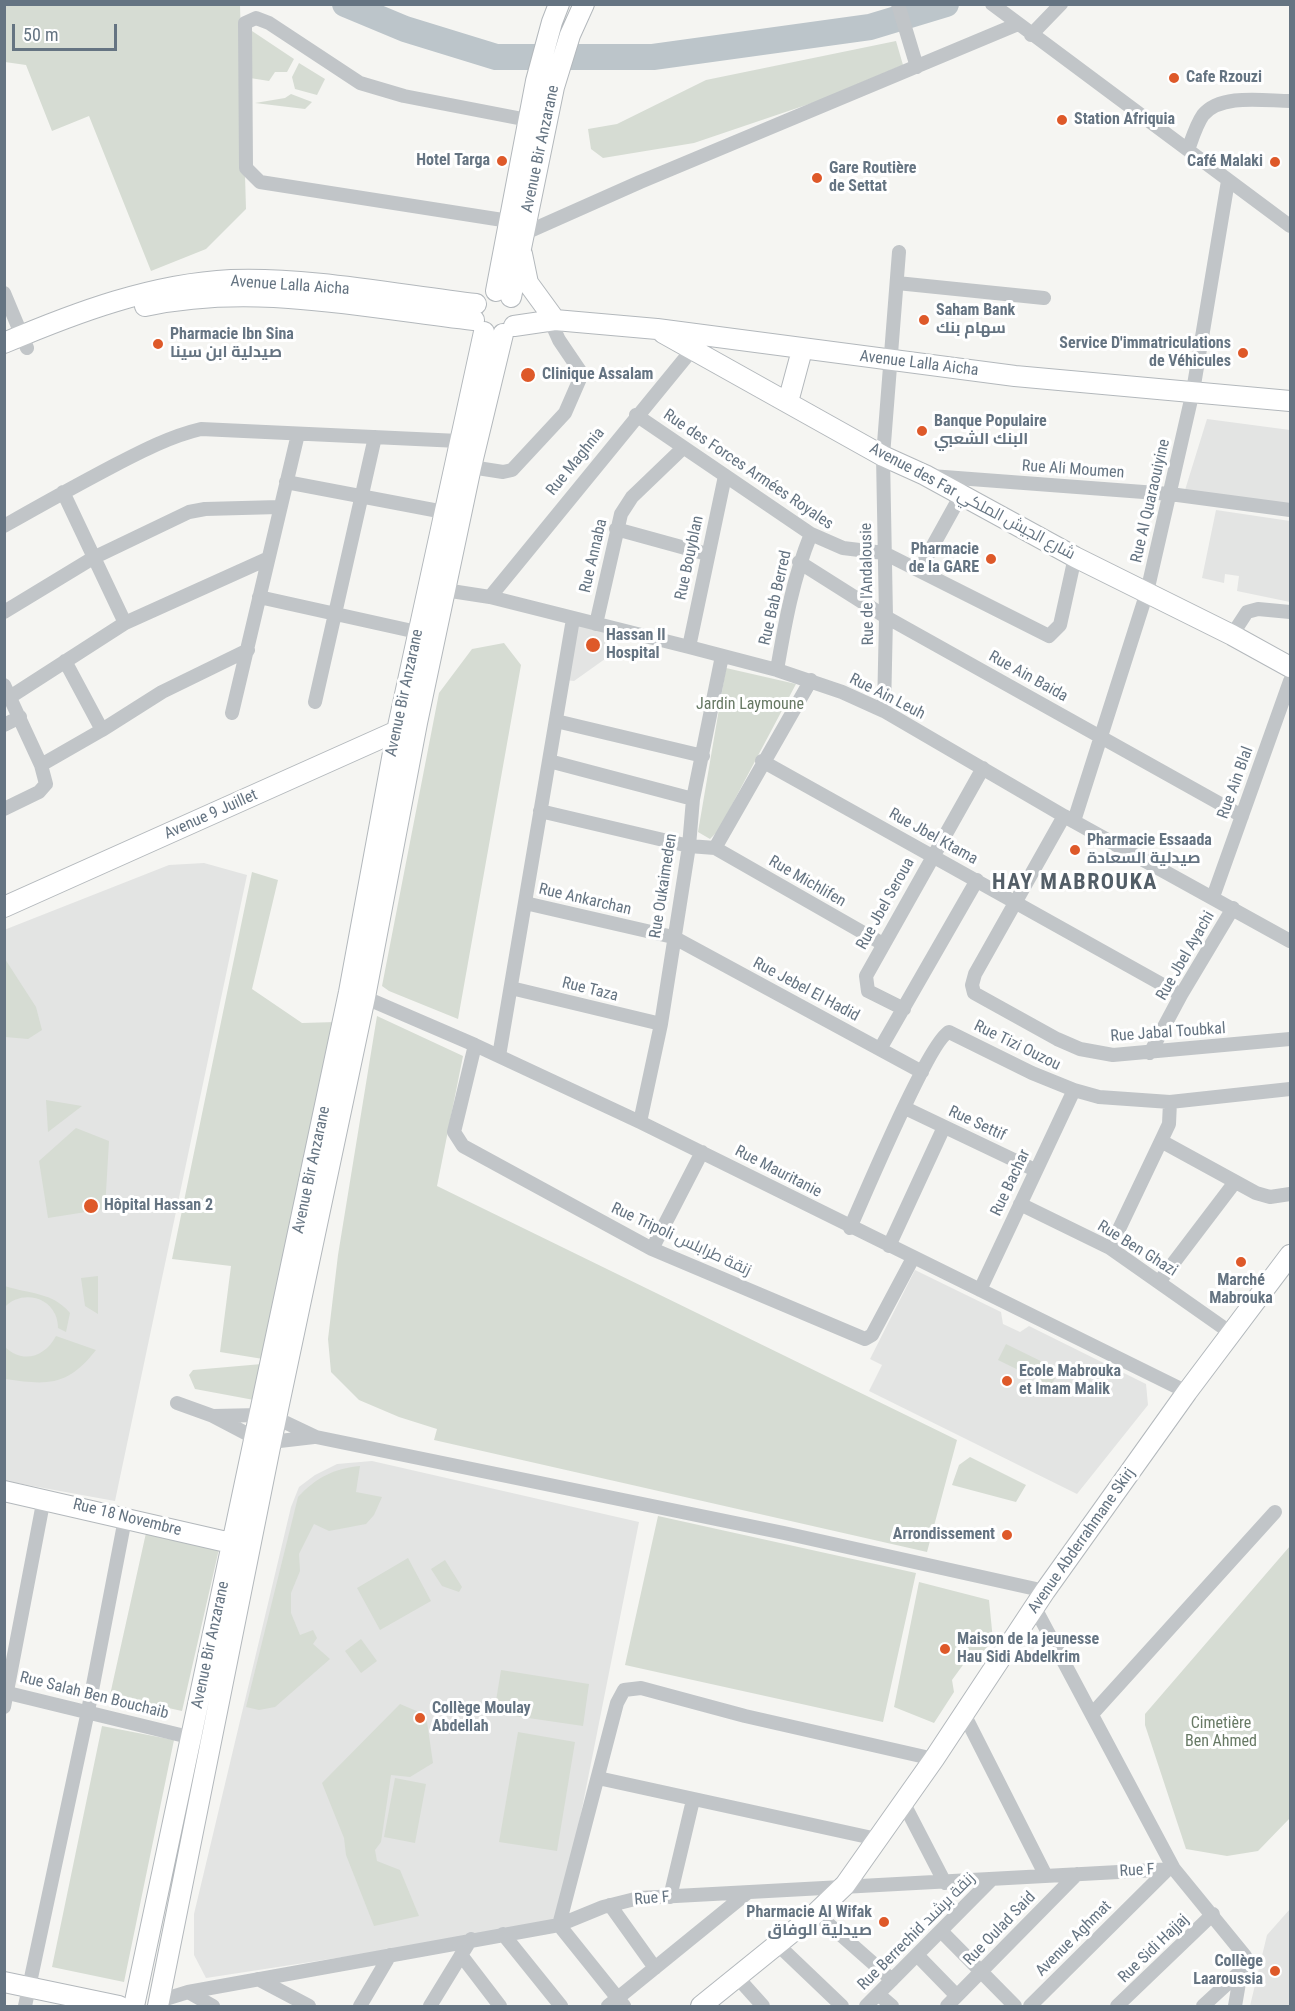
<!DOCTYPE html>
<html>
<head>
<meta charset="utf-8">
<style>
	body { margin:0 }
	#map { position:relative; width:1295px; height:2011px; overflow:hidden; background:#f5f5f2; font-family:"Roboto Condensed",sans-serif }
	canvas { display:block }
	.frame { position:absolute; inset:0; border:6px solid #657482; pointer-events:none }
	.scale { position:absolute; left:12px; top:24px; width:105px; height:27px; box-sizing:border-box; border:3px solid #657482; border-top:0; padding-left:8px; font-size:18px; line-height:21px; white-space:nowrap; color:#657482; -webkit-text-stroke:4px #fff; paint-order:stroke }
</style>
</head>
<body>
<div id="map">
<canvas width="1295" height="2011"></canvas>
<div class="frame"></div>
<div class="scale">50 m</div>
</div>
<script>
const context = document.querySelector('canvas').getContext('2d');
context.lineJoin = 'round';
function paint(path, color) { context.fillStyle = color; context.fill(path, 'evenodd'); }
function strokePath(path, color, width, dash) { context.strokeStyle = color; context.lineWidth = width; context.lineCap = dash ? 'butt' : 'round'; context.setLineDash(dash || []); context.stroke(path); }
function drawText(font, color, halo, rows, align = 'center') {
  context.font = font + ' "Roboto Condensed",Cairo,sans-serif'; context.lineWidth = 6; context.setLineDash([]); context.textBaseline = 'middle'; context.strokeStyle = halo; context.fillStyle = color; for (const [text, x, y, turn = 0] of rows) {
    context.save(); context.translate(x, y); context.rotate((+turn || 0) * Math.PI / 180); context.textAlign = isNaN(turn) ? turn : align; if (halo) context.strokeText(text, 0, 0); context.fillText(text, 0, 0); context.restore();
  }
}
paint(new Path2D(`
	M1207,419L1290,430V504L1185,490Z
	M1216,510L1290,521V602L1237,591L1239,576L1225,574L1224,583L1202,578Z
	M575,625L619,636L612,654L574,681L565,680Z
	M204,863L247,875L115,1501L5,1481L4,930L169,865Z
	M915,1270L1001,1312L1003,1324L1020,1332L1029,1326L1146,1384L1148,1405L1077,1494L869,1391L882,1365L870,1359Z
	M372,1461L639,1522L559,1924L206,1978L194,1955V1914L291,1507L299,1487L315,1475L337,1464Z
	M1290,1909V2006H1250L1267,1935Z`), '#e3e4e3');
paint(new Path2D(`
	M5,5H240L246,209L206,249L151,271L89,116L52,131L26,65L5,62Z
	M252,31L294,59L287,72H275L269,81L250,78L249,33Z
	M896,41L903,65L815,102L694,143L603,158L591,149L588,129L617,124L706,80Z
	M299,63L325,79L317,95L295,89L292,77Z
	M291,94L312,102L305,109L255,103L285,98Z
	M504,643L521,665L458,1019L389,991L382,986L439,693L472,649Z
	M726,668L796,684L718,831L710,839L698,832Z
	M252,872L278,880L252,989L302,1023L336,1022L263,1359L220,1352L231,1266L172,1259Z
	M5,959L36,1007L42,1030L28,1039L5,1037Z
	M377,1016L463,1056L437,1186L957,1440L927,1552L434,1440L437,1429L399,1417L359,1400L331,1372L328,1339L338,1255Z
	M46,1100L82,1106L48,1132Z
	M76,1128L109,1141L105,1209L48,1218L39,1161Z
	M98,1276V1314L85,1306L81,1278Z
	M5,1286C29,1294 53,1292 70,1313L66,1332L58,1328C58,1324 57,1318 55,1314C46,1294 18,1292 5,1307Z
	M56,1336L96,1350C67,1387 47,1385 5,1379V1347C23,1364 45,1357 56,1336Z
	M1006,1344L1059,1370L1051,1386L998,1360Z
	M262,1364L254,1400L195,1389L189,1375L193,1370Z
	M970,1457L1026,1485L1016,1502L952,1485L959,1465Z
	M360,1466L356,1492L382,1497L374,1515L366,1524L329,1531L314,1524L299,1554L300,1571L291,1593V1613L300,1635L313,1630L317,1638L313,1644L330,1659L275,1707L259,1710L246,1707L298,1497C317,1477 333,1469 360,1466Z
	M658,1516L916,1573L883,1722L625,1665Z
	M146,1533L219,1549L182,1711L110,1695Z
	M1290,1546V1818L1258,1851L1227,1856L1186,1849L1145,1725V1714Z
	M408,1558L431,1601L380,1630L357,1588Z
	M445,1560L462,1587L459,1592L442,1586L431,1569Z
	M919,1582L989,1600L993,1640L976,1660L968,1658L952,1680L954,1692L934,1723L894,1707Z
	M361,1639L377,1661L361,1673L345,1651Z
	M501,1670L589,1684L583,1726L494,1713Z
	M400,1704L426,1715L433,1763L410,1777L391,1775L381,1842L375,1850L377,1861L400,1870L419,1916L374,1926L346,1855L344,1838L322,1783Z
	M102,1726L174,1740L124,1982L52,1967Z
	M518,1732L575,1742L557,1851L499,1842Z
	M395,1778L426,1784L415,1843L384,1837Z`), '#d6dcd3');
strokePath(new Path2D(`
	M345,4L405,29L496,57H653L870,27L946,4`), '#bcc5ca', 26);
const secondary = new Path2D(`
	M522,254L528,283L555,320
	M496,291L536,81L552,22L559,4
	M511,297L554,87L570,35L584,4
	M145,306C255,282 365,308 474,320
	M514,326L555,320L657,329L1015,376L1290,401
	M663,333L883,456L925,475L1075,557L1232,635L1290,667
	M4,343C77,312 152,284 231,280C308,277 399,295 476,304
	M788,402L802,350
	M4,907L406,727
	M4,1491L244,1546
	M4,1982L119,2006
	M134,2006L349,992L397,731L484,332
	M158,2006L271,1442L365,997L417,723L471,467L503,334
	M701,2006L816,1913L845,1885L934,1759L1045,1591L1187,1392L1290,1255`);
strokePath(secondary, '#b3b8bc', 22);
strokePath(new Path2D(`
	M898,4L917,67
	M992,4L1290,226
	M1031,35L1061,4
	M1188,150C1192,139 1196,125 1203,115C1221,93 1266,101 1290,101
	M509,221L260,182L246,168L245,23L256,18L269,23L360,83L404,96L528,120
	M523,234L640,182L1018,24
	M897,283L1044,298
	M4,293L27,348
	M636,415L811,534L843,548L884,553L1049,636L1060,625L1075,557
	M471,467L503,472L512,470L565,413L582,374L559,340L550,320
	M931,476L1170,494L1290,510
	M286,482L444,512
	M63,492L125,623
	M4,526C41,505 77,485 115,465C142,451 171,436 201,429L459,441
	M616,529L707,554
	M799,562L886,617L1242,816
	M920,569L961,495
	M438,589L490,597L689,647L777,670L842,692L884,711L1064,816L1290,941
	M259,597L417,632
	M490,597L691,351
	M4,612L93,558L189,512L205,509L279,507
	M596,624L621,514L632,497L683,448
	M1232,635L1247,612L1258,609L1290,612
	M689,647L725,476
	M65,661L102,730
	M777,670C785,623 793,578 811,534
	M4,685L41,765L46,784L39,792L4,809
	M10,697L125,623L267,559
	M315,702L375,437
	M884,711L886,617L883,456L899,252
	M232,713L298,434
	M556,721L703,756
	M4,725L20,717
	M549,761L693,799
	M762,761L1181,995
	M41,765L102,730L162,692L248,650
	M540,811L689,846L715,848L883,944
	M1064,816L975,974L972,985L974,993L1057,1039L1080,1049L1113,1055L1290,1039
	M1074,821L1147,592L1193,391L1228,181
	M715,848L811,680
	M1213,897L1290,681
	M525,903L673,937L922,1072
	M511,988L661,1024
	M359,995L475,1045L640,1122L1187,1392
	M904,1009L868,991L866,976L983,768
	M475,1045L454,1132L463,1146L652,1249L865,1339L872,1335L913,1258
	M880,1049L977,880
	M1150,1053L1181,995L1233,908
	M499,1056L573,619
	M905,1108L1035,1170
	M640,1122L661,1024L689,846L693,799L722,656
	M1161,1141L1256,1193L1270,1197L1290,1194
	M1020,1204L1110,1248L1231,1333
	M850,1228C863,1199 930,1039 949,1032L1032,1073L1074,1090L1099,1097L1170,1102L1290,1089
	M889,1246L944,1127
	M1110,1248L1161,1141L1169,1124L1170,1102
	M652,1249L702,1152
	M1159,1282L1235,1182
	M980,1290L1074,1090
	M177,1403L213,1416L255,1438L271,1442L314,1437
	M213,1416L260,1415L276,1418L316,1437L784,1533L1045,1591
	M1035,1608L1174,1869L1245,1956L1241,1971L1203,2006
	M4,1692L197,1739
	M4,1707L44,1498
	M1093,1713L1275,1512
	M964,1714L1046,1876
	M598,1778L877,1839
	M903,1802L945,1883
	M670,1897L693,1800
	M610,1905L655,1968
	M816,1913L892,1980
	M941,1931L1015,2006
	M503,1934L561,2006
	M777,1944L842,2006
	M461,1955L500,2006
	M917,1955L957,1996
	M737,1977L763,2006
	M258,1979L309,2006
	M188,1992L213,2006
	M878,1994L892,2006
	M159,2001L188,1992L559,1925L603,1907L639,1898L1174,1869
	M25,2006L88,1711L125,1519
	M360,2006L390,1955
	M430,2006L471,1939
	M608,2006L747,1893
	M624,2006L559,1925L617,1703L624,1690L641,1688L745,1716L934,1759
	M866,2006L990,1881
	M947,2006L1077,1874
	M1030,2006L1167,1870
	M1117,2006L1213,1914
	M1235,2006L1241,1971`), '#c1c5c8', 14);
strokePath(secondary, '#fff', 20);
for (const [x, y, r, color] of [
	[1174,78,6,"#de5929"],
	[1062,120,6,"#de5929"],
	[502,161,6,"#de5929"],
	[1275,162,6,"#de5929"],
	[817,178,6,"#de5929"],
	[924,320,6,"#de5929"],
	[158,344,6,"#de5929"],
	[1243,353,6,"#de5929"],
	[528,375,8,"#de5929"],
	[922,431,6,"#de5929"],
	[991,559,6,"#de5929"],
	[593,645,8,"#de5929"],
	[1075,850,6,"#de5929"],
	[91,1206,8,"#de5929"],
	[1241,1262,6,"#de5929"],
	[1007,1381,6,"#de5929"],
	[1007,1535,6,"#de5929"],
	[945,1649,6,"#de5929"],
	[420,1718,6,"#de5929"],
	[884,1922,6,"#de5929"],
	[1275,1971,6,"#de5929"]
]) { const dot = new Path2D(); dot.arc(x, y, r, 0, 2 * Math.PI); context.fillStyle = color; context.fill(dot); strokePath(dot, '#fff', 2); }
drawText('bold 16px', '#657482', '#fff', [
	["Cafe Rzouzi",1186,78],
	["Station Afriquia",1074,120],
	["Hotel Targa",490,161,"right"],
	["Café Malaki",1263,162,"right"],
	["Gare Routière",829,169],
	["de Settat",829,187],
	["Saham Bank",936,311],
	["سهام بنك",936,329],
	["Pharmacie Ibn Sina",170,335],
	["صيدلية ابن سينا",170,353],
	["Service D'immatriculations",1231,344,"right"],
	["de Véhicules",1231,362,"right"],
	["Clinique Assalam",542,375],
	["Banque Populaire",934,422],
	["البنك الشعبي",934,440],
	["Pharmacie",979,550,"right"],
	["de la GARE",979,568,"right"],
	["Hassan II",606,636],
	["Hospital",606,654],
	["Pharmacie Essaada",1087,841],
	["صيدلية السعادة",1087,859],
	["Hôpital Hassan 2",104,1206],
	["Marché",1241,1281,"center"],
	["Mabrouka",1241,1299,"center"],
	["Ecole Mabrouka",1019,1372],
	["et Imam Malik",1019,1390],
	["Arrondissement",995,1535,"right"],
	["Maison de la jeunesse",957,1640],
	["Hau Sidi Abdelkrim",957,1658],
	["Collège Moulay",432,1709],
	["Abdellah",432,1727],
	["Pharmacie Al Wifak",872,1913,"right"],
	["صيدلية الوفاق",872,1931,"right"],
	["Collège",1263,1962,"right"],
	["Laaroussia",1263,1980,"right"]
], 'left');
drawText('16px', '#657482', '#fff', [
	["Avenue Bir Anzarane",541,149,-78],
	["Avenue Lalla Aicha",290,286,4],
	["Avenue Lalla Aicha",919,364,7],
	["Rue Maghnia",576,462,-51],
	["Rue des Forces Armées Royales",748,470,34],
	["Rue Ali Moumen",1073,470,4],
	["Rue Al Quaraouiyine",1151,501,-77],
	["Avenue des Far شارع الجيش الملكي",972,502,28],
	["Rue Annaba",594,556,-77],
	["Rue Bouyblan",690,558,-78],
	["Rue de l'Andalousie",868,584,-91],
	["Rue Bab Berred",776,598,-77],
	["Rue Ain Baida",1028,677,29],
	["Avenue Bir Anzarane",405,693,-78],
	["Rue Ain Leuh",887,697,27],
	["Rue Ain Blal",1236,783,-70],
	["Avenue 9 Juillet",211,815,-24],
	["Rue Jbel Ktama",933,837,29],
	["Rue Michlifen",807,882,30],
	["Rue Oukaimeden",664,886,-81],
	["Rue Ankarchan",585,900,13],
	["Rue Jbel Seroua",886,904,-61],
	["Rue Jbel Ayachi",1186,956,-60],
	["Rue Taza",590,990,14],
	["Rue Jebel El Hadid",806,990,28],
	["Rue Jabal Toubkal",1168,1033,-4],
	["Rue Tizi Ouzou",1017,1046,26],
	["Rue Settif",977,1124,25],
	["Avenue Bir Anzarane",312,1170,-78],
	["Rue Mauritanie",778,1172,27],
	["Rue Bachar",1011,1183,-65],
	["Rue Tripoli زنقة طرابلس",681,1240,25],
	["Rue Ben Ghazi",1137,1249,32],
	["Rue 18 Novembre",127,1518,14],
	["Avenue Abderrahmane Skirj",1082,1541,-55],
	["Avenue Bir Anzarane",211,1645,-78],
	["Rue Salah Ben Bouchaib",94,1696,14],
	["Rue F",1137,1871,-3],
	["Rue F",652,1899,-5],
	["Rue Oulad Said",1000,1929,-46],
	["Rue Berrechid زنقة برشىد",917,1932,-45],
	["Avenue Aghmat",1074,1939,-45],
	["Rue Sidi Hajjaj",1154,1949,-44]
]);
drawText('16px', '#677964', '#fff', [
	["Jardin Laymoune",750,705],
	["Cimetière",1221,1724],
	["Ben Ahmed",1221,1742]
]);
context.letterSpacing = '1.5px';
drawText('bold 22px', '#535e67', '#fff', [
	["HAY MABROUKA",1075,883]
]);
context.letterSpacing = '0px';
</script>
</body>
</html>
